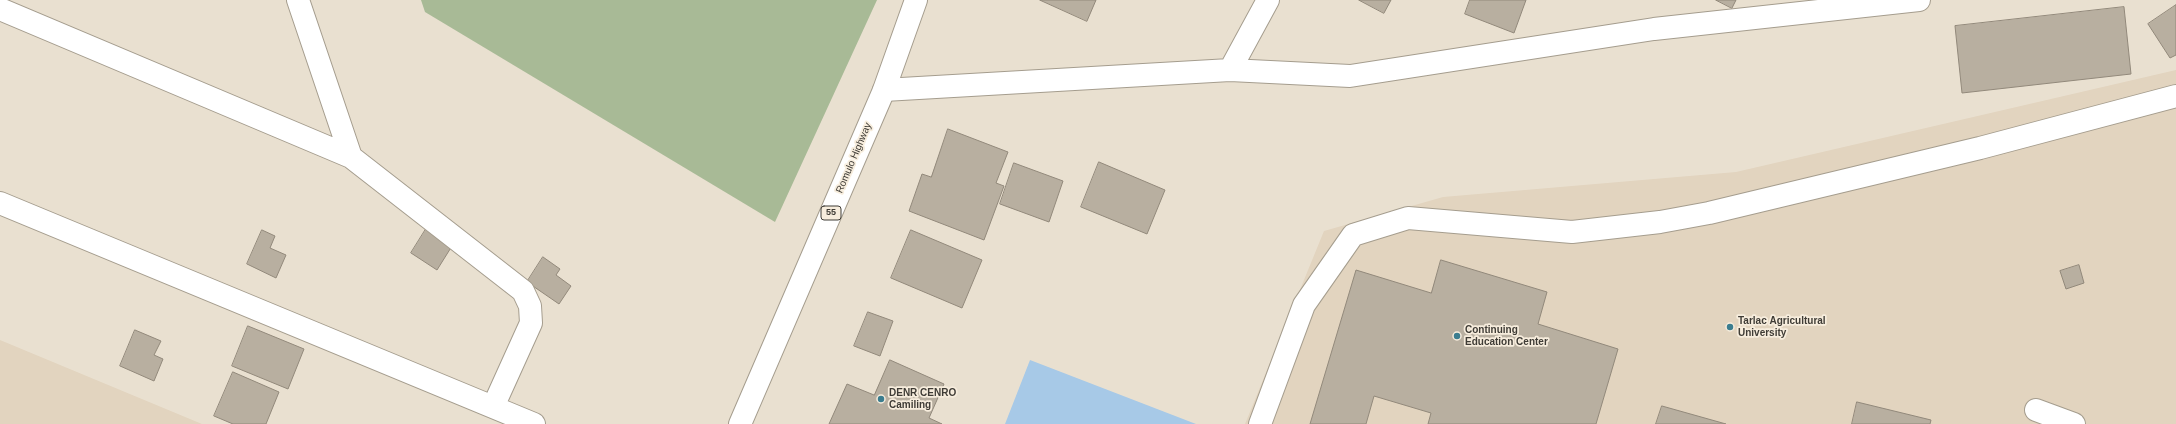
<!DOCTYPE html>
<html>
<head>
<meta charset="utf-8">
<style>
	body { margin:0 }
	canvas { display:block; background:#e9e0d0 }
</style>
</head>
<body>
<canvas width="2176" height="424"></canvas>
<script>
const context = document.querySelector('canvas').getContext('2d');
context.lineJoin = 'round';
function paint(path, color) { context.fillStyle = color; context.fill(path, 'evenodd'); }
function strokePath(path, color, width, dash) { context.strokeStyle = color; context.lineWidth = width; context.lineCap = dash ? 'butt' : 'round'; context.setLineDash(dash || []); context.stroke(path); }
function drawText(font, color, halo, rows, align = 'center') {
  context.font = font + ' Arial,sans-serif'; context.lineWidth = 3.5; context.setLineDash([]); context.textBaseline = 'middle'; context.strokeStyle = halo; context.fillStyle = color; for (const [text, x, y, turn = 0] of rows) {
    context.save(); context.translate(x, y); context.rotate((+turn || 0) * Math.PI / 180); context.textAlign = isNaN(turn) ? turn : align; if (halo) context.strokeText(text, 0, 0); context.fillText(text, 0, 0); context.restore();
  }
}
paint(new Path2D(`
	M2176,70V424H1245L1324,231L1443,197L1736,172Z
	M0,340L202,424H0Z`), '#e2d4bf');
paint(new Path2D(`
	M421,0H877L775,222L425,12Z`), '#a8ba96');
paint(new Path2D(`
	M1030,360L1196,424H1005Z`), '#a7c9e7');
const building = new Path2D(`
	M1040,0H1096L1087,21Z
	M1359,0H1391L1384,13Z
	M1470,0H1526L1514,33L1465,14Z
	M1716,0H1736L1732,8Z
	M2176,5V55L2170,58L2148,24Z
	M2124,7L2131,74L1962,93L1955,26Z
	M948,129L1008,152L996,183L1004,186L984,240L909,211L922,174L931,177Z
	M1099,162L1165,190L1147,234L1081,207Z
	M1014,163L1063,181L1049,222L1000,204Z
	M426,229L452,246L437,270L411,253Z
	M262,230L275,236L270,248L286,255L276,278L247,264Z
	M911,230L982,260L962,308L891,278Z
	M543,257L560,269L556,275L571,286L559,304L527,282Z
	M1441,260L1547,292L1538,324L1618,349L1596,424H1428L1431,413L1374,396L1366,424H1310L1356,270L1431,293Z
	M2079,265L2084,283L2066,289L2060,271Z
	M868,312L893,321L880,356L854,346Z
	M248,326L304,349L288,389L232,366Z
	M135,330L161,341L154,355L163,359L154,381L120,366Z
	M890,360L944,384L929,418L942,424H829L847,384L874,395Z
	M233,372L279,392L266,424H233L214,416Z
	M1857,402L1931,420L1930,424H1852Z
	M1662,406L1726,424H1656Z`);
paint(building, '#b8afa0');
strokePath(building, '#92897b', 1);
const minor = new Path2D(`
	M298,0L351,157
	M0,9L351,157L523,291L530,306L531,323L493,407
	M1230,70L1268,0
	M884,90L1230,70L1350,76L1654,29L1919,0
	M0,203L534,424
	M2036,410L2074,424
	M1260,424L1304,305L1353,235L1408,218L1572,232L1660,222L1709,213L1980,148L2176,96`);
const highway = new Path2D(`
	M740,424L884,90L916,0`);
strokePath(minor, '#a59d8e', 24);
strokePath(highway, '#a59d8e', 24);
strokePath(minor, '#fff', 22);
strokePath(highway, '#fff', 22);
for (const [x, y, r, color] of [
	[1730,327,4,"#3b7d8f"],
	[1457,336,4,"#3b7d8f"],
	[881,399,4,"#3b7d8f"]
]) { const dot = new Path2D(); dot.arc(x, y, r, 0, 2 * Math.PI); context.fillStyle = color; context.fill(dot); strokePath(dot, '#f7eddd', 1.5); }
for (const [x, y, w] of [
	[831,213,20]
]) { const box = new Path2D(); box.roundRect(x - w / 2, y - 7, w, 14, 3); context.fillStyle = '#f7eddd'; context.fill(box); strokePath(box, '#3f3c36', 1); }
drawText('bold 9px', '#3f3c36', null, [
	["55",831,213]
]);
drawText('10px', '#3f3c36', '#f7eddd', [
	["Romulo Highway",854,158,-67]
]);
drawText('bold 10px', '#3f3c36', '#f7eddd', [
	["Tarlac Agricultural",1738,321],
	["University",1738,333],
	["Continuing",1465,330],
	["Education Center",1465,342],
	["DENR CENRO",889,393],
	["Camiling",889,405]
], 'left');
</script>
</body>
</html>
